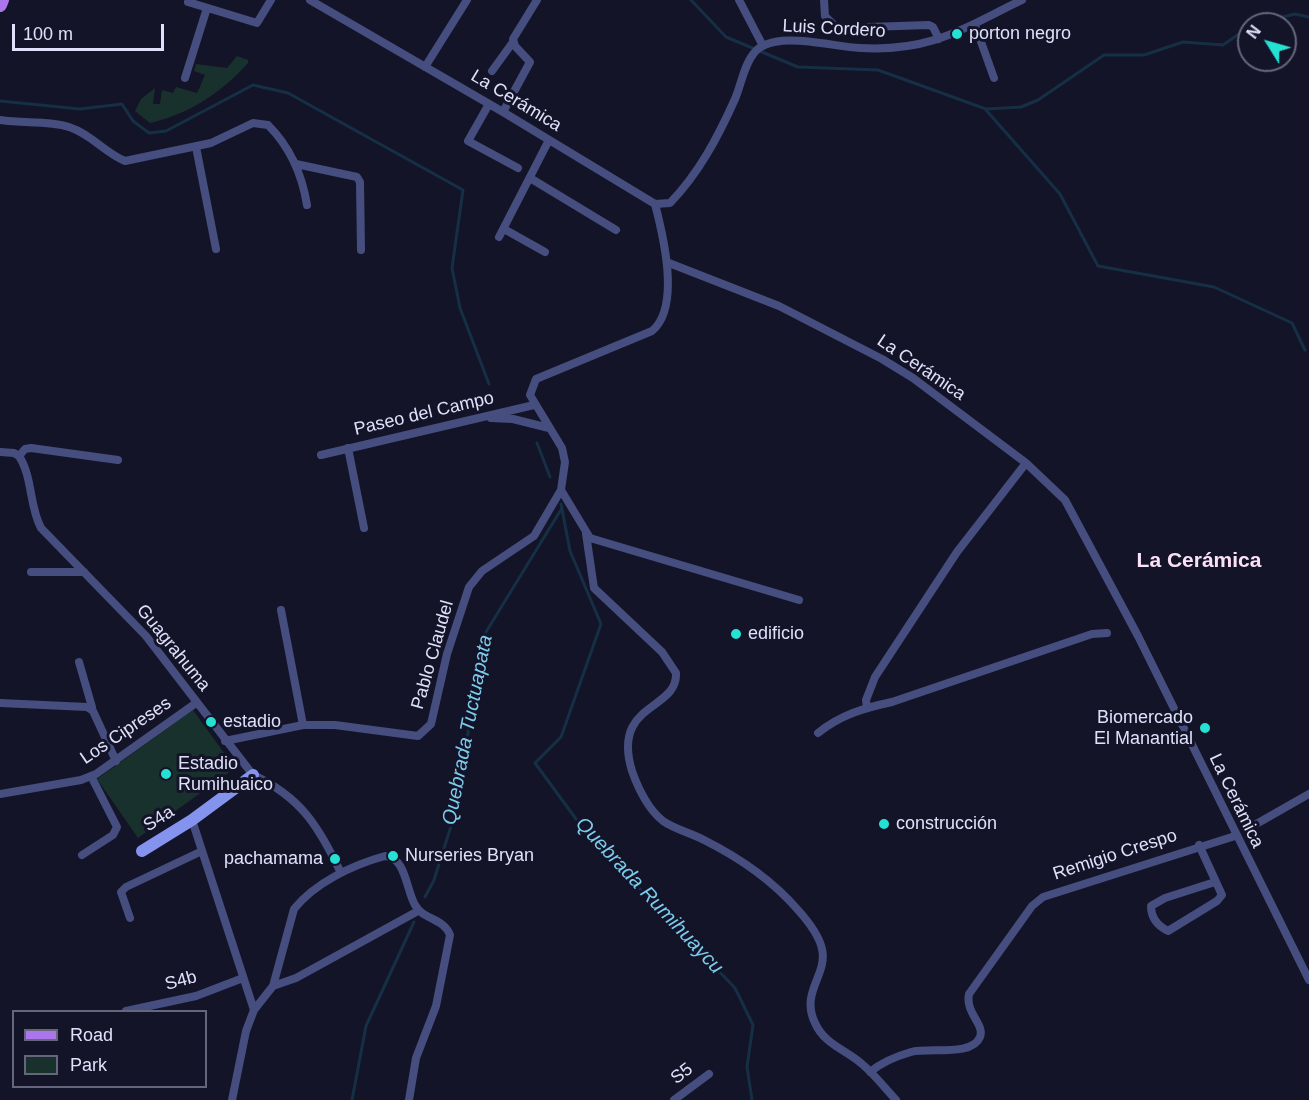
<!DOCTYPE html>
<html>
<head>
<meta charset="utf-8">
<style>
	body { margin:0 }
	#map { position:relative; width:1309px; height:1100px; overflow:hidden; background:#141428; font-family:Helvetica,sans-serif }
	canvas { display:block }
	.legend { position:absolute; left:12px; top:1010px; width:195px; height:78px; box-sizing:border-box; background:#141428; border:2px solid #65667c; margin:0; padding:8px 10px; list-style:none; font-size:18px; color:#dfe1fb }
	.legend li { display:flex; align-items:center; gap:12px; height:30px }
	.legend b { width:30px; border:2px solid #65667c }
	.north { position:absolute; left:1237px; top:12px; width:60px; height:60px; box-sizing:border-box; background:#141428; border:2px solid #65667c; border-radius:50%; rotate:307deg; font-size:16px; font-weight:700; line-height:24px; text-align:center; color:#dfe1fb }
	.north::after { content:''; display:block; margin:auto; width:21px; height:27px; background:#25e1d3; clip-path:polygon(50% 0,100% 100%,50% 72%,0 100%) }
	.scale { position:absolute; left:12px; top:24px; width:152px; height:27px; box-sizing:border-box; border:3px solid #dfe1fb; border-top:0; padding-left:8px; font-size:18px; line-height:21px; white-space:nowrap; color:#dfe1fb; -webkit-text-stroke:4px #141428; paint-order:stroke }
</style>
</head>
<body>
<div id="map">
<canvas width="1309" height="1100"></canvas>
<ul class="legend">
<li><b style="height:8px;background:#ab75ec"></b>Road</li>
<li><b style="height:16px;background:#18312c"></b>Park</li>
</ul>
<div class="north">N</div>
<div class="scale">100 m</div>
</div>
<script>
const context = document.querySelector('canvas').getContext('2d');
context.lineJoin = 'round';
function paint(path, color) { context.fillStyle = color; context.fill(path, 'evenodd'); }
function strokePath(path, color, width, dash) { context.strokeStyle = color; context.lineWidth = width; context.lineCap = dash ? 'butt' : 'round'; context.setLineDash(dash || []); context.stroke(path); }
function drawText(font, color, halo, rows, align = 'center') {
  context.font = font + ' Helvetica,sans-serif'; context.lineWidth = 6; context.setLineDash([]); context.textBaseline = 'middle'; context.strokeStyle = halo; context.fillStyle = color; for (const [text, x, y, turn = 0] of rows) {
    context.save(); context.translate(x, y); context.rotate((+turn || 0) * Math.PI / 180); context.textAlign = isNaN(turn) ? turn : align; if (halo) context.strokeText(text, 0, 0); context.fillText(text, 0, 0); context.restore();
  }
}
paint(new Path2D(`
	M237,56L248,60V63C221,93 189,114 150,123L135,111L141,99L155,88L153,104H160L162,90L173,93L176,87L197,93L205,75L194,71L196,64L227,68Z
	M193,710L235,768L138,838L97,779Z`), '#18312c');
strokePath(new Path2D(`
	M691,0L726,37L798,67L878,70L986,109L1021,107L1038,100L1104,55H1144L1183,42L1223,45L1249,27
	M1254,24L1295,14L1309,17
	M0,101L80,109L122,104L133,121L149,133L166,131L253,85L288,93L463,190L452,268L460,308L489,384
	M986,110L1060,194L1098,266L1214,287L1292,323L1305,350
	M537,443L550,477
	M561,504L570,551L601,624L561,737L535,763L587,834L735,988L753,1025L747,1067L752,1100
	M425,897L434,880L452,823L486,632L562,508
	M352,1100L366,1026L414,922`), '#152f45', 3);
strokePath(new Path2D(`
	M739,0L763,46
	M824,0L825,16L837,28L929,25L933,27L939,39
	M188,2L257,23L271,0
	M975,25L994,78
	M425,67L467,0
	M492,71L513,42
	M185,78L207,8
	M489,104L468,141L518,168
	M503,112L530,62L515,46L513,39L537,0
	M0,120C23,124 47,120 69,127C91,134 105,153 125,161L211,143L253,123L268,125C290,147 302,174 307,205
	M196,147L216,249
	M296,164L357,177L360,182L361,250
	M530,178L616,230
	M655,204L670,203C699,173 718,137 735,99C741,85 744,65 754,53C774,29 832,47 860,48C931,52 962,29 1022,0
	M504,229L545,252
	M499,237L549,140
	M669,263L779,306L882,359L913,378L1026,463L1065,500L1138,636L1309,980
	M491,418L513,419L549,428
	M348,448L364,528
	M0,452L14,453L19,456
	M321,455L534,405
	M19,456C33,478 29,506 41,528L146,636L253,775C301,797 319,827 341,873
	M19,456L25,449L31,448L118,460
	M561,490L590,538L799,600
	M586,534L594,588L662,652L676,673C678,711 611,702 632,771C638,788 648,809 663,821C674,829 691,833 704,840C738,857 773,881 798,910C807,920 819,935 822,949C828,975 800,992 815,1023C825,1045 845,1049 862,1064C874,1074 885,1088 896,1100
	M31,572H84
	M281,610L303,725
	M79,662L92,707L89,708
	M0,703L87,707L93,711L116,761
	M867,708L866,700L875,677L957,552L1026,463
	M818,733C840,715 864,708 892,702L1092,634L1107,633
	M225,741L303,725H335L418,736L431,724L447,654L469,587L482,571L534,536L561,490L565,462L562,448L530,395L536,379L652,331C681,307 663,235 655,204L503,112L310,0
	M0,794L81,780L96,774L196,703
	M192,820L254,1010
	M1251,827L1309,794
	M1199,845L1222,895L1217,901L1168,931C1158,926 1151,918 1151,906L1165,898L1215,882
	M82,855L113,835L117,827L91,776
	M130,918L121,892L126,887L202,851
	M273,986L296,978L418,911
	M126,1011L196,996L243,978
	M870,1072C882,1062 897,1056 911,1052C929,1047 972,1057 980,1037C985,1024 965,1013 969,994L1032,906L1043,897L1235,836
	M232,1100L246,1031L254,1010L273,986L294,909C315,883 352,865 385,856C406,857 406,890 415,905C423,920 444,918 450,935L436,1006L416,1058L409,1100
	M674,1100L709,1074`), '#464e80', 8);
strokePath(new Path2D(`
	M142,851L192,820L253,775`), '#8393ee', 12);
strokePath(new Path2D(`
	M0,5L2,0`), '#ab75ec', 14);
for (const [x, y, r, color] of [
	[957,34,6,"#25e1d3"],
	[736,634,6,"#25e1d3"],
	[211,722,6,"#25e1d3"],
	[1205,728,6,"#25e1d3"],
	[166,774,6,"#25e1d3"],
	[884,824,6,"#25e1d3"],
	[393,856,6,"#25e1d3"],
	[335,859,6,"#25e1d3"]
]) { const dot = new Path2D(); dot.arc(x, y, r, 0, 2 * Math.PI); context.fillStyle = color; context.fill(dot); strokePath(dot, '#141428', 2); }
drawText('18px', '#dfe1fb', '#141428', [
	["Luis Cordero",834,29,3],
	["La Cerámica",516,101,31],
	["La Cerámica",921,368,34],
	["Paseo del Campo",424,414,-13],
	["Guagrahuma",173,648,51],
	["Pablo Claudel",433,655,-74],
	["Los Cipreses",126,731,-34],
	["La Cerámica",1236,801,64],
	["S4a",159,819,-32],
	["Remigio Crespo",1115,855,-18],
	["S4b",181,981,-15],
	["S5",682,1074,-37]
]);
drawText('18px', '#dfe1fb', '#141428', [
	["porton negro",969,34],
	["edificio",748,634],
	["Biomercado",1193,718,"right"],
	["El Manantial",1193,739,"right"],
	["estadio",223,722],
	["Estadio",178,764],
	["Rumihuaico",178,785],
	["construcción",896,824],
	["Nurseries Bryan",405,856],
	["pachamama",323,859,"right"]
], 'left');
drawText('italic 20px', '#7bcced', '#141428', [
	["Quebrada Tuctuapata",468,730,-79],
	["Quebrada Rumihuaycu",649,896,47]
]);
drawText('bold 21px', '#fbe1f6', '#141428', [
	["La Cerámica",1199,561]
]);
</script>
</body>
</html>
